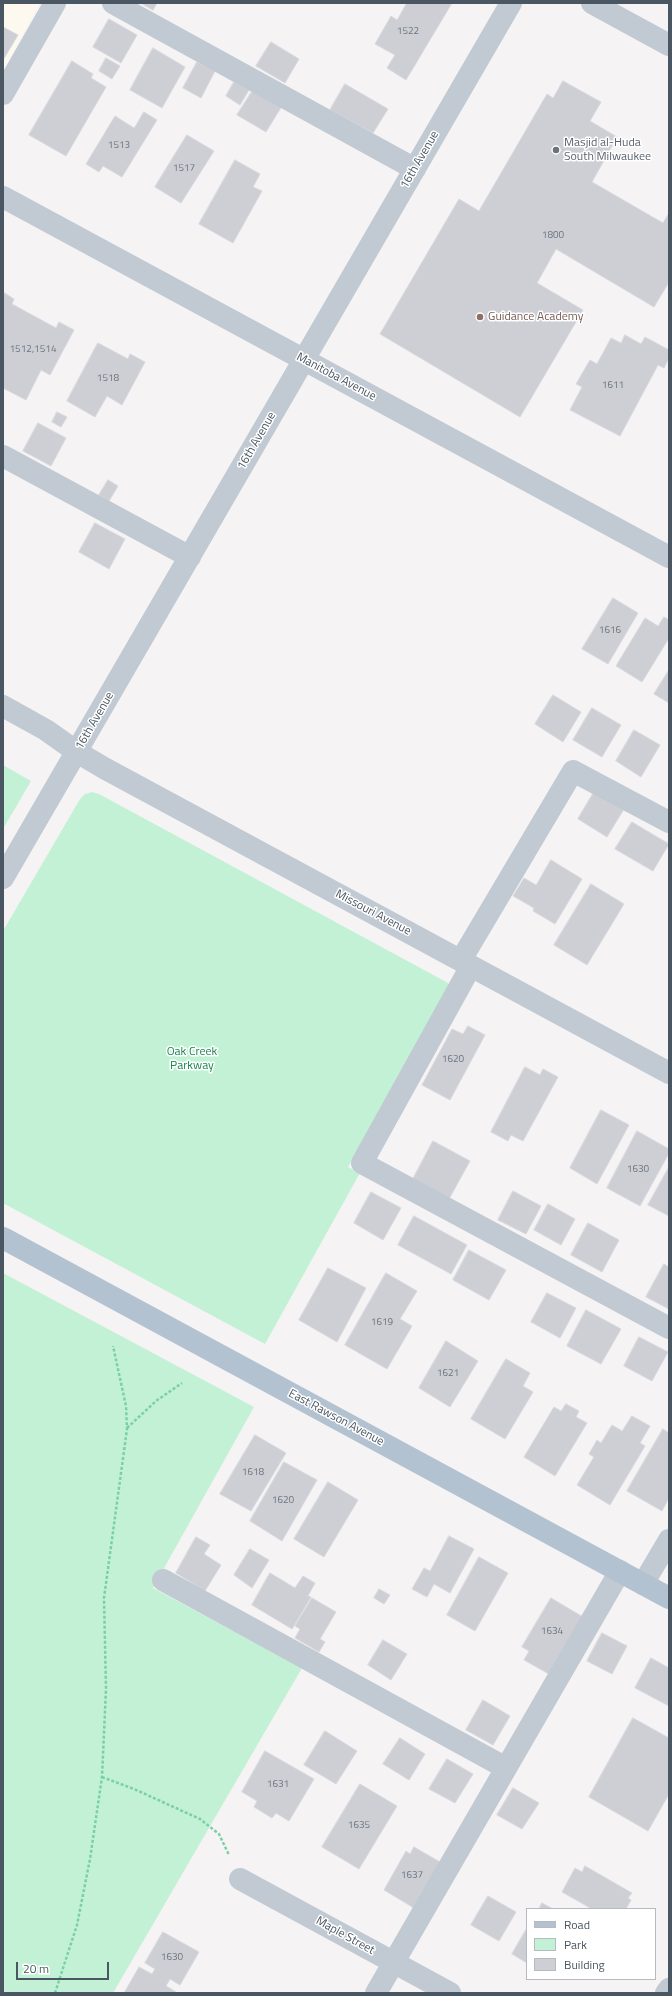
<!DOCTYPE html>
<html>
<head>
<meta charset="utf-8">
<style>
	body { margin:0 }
	#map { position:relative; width:672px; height:1996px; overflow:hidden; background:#f5f3f3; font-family:"Titillium Web",sans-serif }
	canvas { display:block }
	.frame { position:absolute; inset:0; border:4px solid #4a5661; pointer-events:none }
	.legend { position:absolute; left:526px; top:1908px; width:130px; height:72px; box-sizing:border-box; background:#fff; border:1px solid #b7bbc0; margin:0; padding:5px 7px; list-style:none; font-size:12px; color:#4a5661 }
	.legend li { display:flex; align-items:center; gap:8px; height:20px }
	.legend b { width:20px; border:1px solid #b7bbc0 }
	.scale { position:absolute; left:16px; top:1962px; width:93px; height:18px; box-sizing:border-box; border:2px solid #4a5661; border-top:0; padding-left:5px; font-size:12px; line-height:14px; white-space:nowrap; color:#4a5661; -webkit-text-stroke:3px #fff; paint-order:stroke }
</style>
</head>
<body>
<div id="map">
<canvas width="672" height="1996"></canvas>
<div class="frame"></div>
<ul class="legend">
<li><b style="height:5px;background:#b3c2d1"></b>Road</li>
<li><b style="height:11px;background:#c3f1d5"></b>Park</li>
<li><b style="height:11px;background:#cdcfd5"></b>Building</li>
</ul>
<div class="scale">20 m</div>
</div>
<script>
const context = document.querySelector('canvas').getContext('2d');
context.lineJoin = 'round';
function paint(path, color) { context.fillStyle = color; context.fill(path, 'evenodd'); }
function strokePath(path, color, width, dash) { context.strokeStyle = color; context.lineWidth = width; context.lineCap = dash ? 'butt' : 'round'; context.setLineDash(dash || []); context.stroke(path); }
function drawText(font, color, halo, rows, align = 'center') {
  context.font = font + ' "Titillium Web",sans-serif'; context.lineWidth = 3; context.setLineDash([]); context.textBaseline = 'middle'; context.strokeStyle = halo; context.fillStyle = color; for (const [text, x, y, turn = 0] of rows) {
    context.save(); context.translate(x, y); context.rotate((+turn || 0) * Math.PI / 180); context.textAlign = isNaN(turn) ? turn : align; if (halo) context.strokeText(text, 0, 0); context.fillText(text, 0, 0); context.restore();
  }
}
paint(new Path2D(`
	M3,3H40L3,72Z`), '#fdf9ef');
paint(new Path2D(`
	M3,765L31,781L3,829Z
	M92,792L99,794L448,983L450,991L348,1167L360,1173L265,1344L3,1203V931L80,799L85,794Z
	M3,1273L254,1407L153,1588L302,1668L113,1993H3Z`), '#c3f1d5');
const building = new Path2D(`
	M141,3H157L153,10Z
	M407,3H452L406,80L387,68L395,55L375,44L391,16L397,20Z
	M109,19L137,35L121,63L93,47Z
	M3,27L18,35L3,60Z
	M271,42L299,59L285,83L256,66Z
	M153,48L185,67L162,108L130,90Z
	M106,58L120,66L112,79L99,71Z
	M72,61L93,74L91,78L106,87L66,156L29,135Z
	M197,62L215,71L201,98L183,88Z
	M563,81L601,102L590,121L617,137L592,182L663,223L669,213V282L654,307L556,249L537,283L583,310L520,417L380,334L459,199L479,211L547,94L553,98Z
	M234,82L249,90L240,105L226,96Z
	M345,84L388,109L373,133L330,110Z
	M253,90L282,106L266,132L237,115Z
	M144,112L157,120L122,177L103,166L99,172L86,164L115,116L134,128Z
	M187,135L214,151L181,203L155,187Z
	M235,160L260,174L253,187L262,191L233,243L199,224Z
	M3,292L14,299L12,304L56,328L59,322L74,330L50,375L41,370L26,400L3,388Z
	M625,335L641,344L645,337L669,350V358L664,368L658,365L620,436L570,410L582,387L576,384L590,360L597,364L611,338L621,343Z
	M98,343L128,359L130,354L145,362L122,405L107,396L95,417L67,401Z
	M57,412L67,417L61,427L52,422Z
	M38,423L66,438L51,466L23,451Z
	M108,480L118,486L109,501L99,495Z
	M95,523L125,539L109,569L79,552Z
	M613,598L638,613L608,664L582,649Z
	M664,617L669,620V638L642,682L616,666L645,618L658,626Z
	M669,670V703L654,694Z
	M553,695L581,712L563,742L535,724Z
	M592,708L621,725L602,757L573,740Z
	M634,730L660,745L641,777L616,761Z
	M594,792L624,809L607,837L578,819Z
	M632,822L669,844L653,871L615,849Z
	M551,860L582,879L555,924L533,911L534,908L513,896L524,878L536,885Z
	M591,884L624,904L587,965L554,945Z
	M468,1026L485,1035L450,1100L422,1085L452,1029L463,1034Z
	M525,1067L540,1075L543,1069L558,1077L523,1141L511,1135L508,1141L491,1132Z
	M601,1110L629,1125L597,1184L570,1168Z
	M637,1131L669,1149V1153L640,1206L607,1188Z
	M433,1141L470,1161L449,1199L413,1179Z
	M669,1167V1216L648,1205Z
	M513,1191L541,1206L526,1234L498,1220Z
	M371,1192L401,1208L383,1240L354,1223Z
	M548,1204L575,1219L561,1245L534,1230Z
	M414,1216L467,1245L451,1274L398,1245Z
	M588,1223L619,1240L602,1272L571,1255Z
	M469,1250L506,1270L489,1300L453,1280Z
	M664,1264L669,1267V1309L646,1297Z
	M328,1268L366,1288L337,1342L299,1320Z
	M386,1273L417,1291L400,1319L412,1326L387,1369L345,1345Z
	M547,1293L576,1308L560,1338L531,1322Z
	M586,1310L621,1329L601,1364L567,1346Z
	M639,1337L668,1352L652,1381L624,1366Z
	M446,1341L478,1361L450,1407L419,1388Z
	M506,1359L530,1373L523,1386L533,1392L505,1439L471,1419Z
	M566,1404L579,1411L576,1417L587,1423L555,1476L524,1457L554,1407L561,1411Z
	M632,1416L650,1426L640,1443L645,1446L610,1505L577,1485L594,1457L589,1454L597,1440L601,1443L612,1425L622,1431Z
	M663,1429L669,1433V1498L662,1511L627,1491Z
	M255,1435L286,1453L251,1511L220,1494Z
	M284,1462L317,1480L282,1541L250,1521Z
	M328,1482L358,1500L324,1557L294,1539Z
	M449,1536L474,1549L450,1593L434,1584L427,1597L412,1589L424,1568L430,1571Z
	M196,1537L210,1545L204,1554L221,1565L205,1591L176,1573Z
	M250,1549L269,1560L252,1588L234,1575Z
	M479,1557L508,1573L475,1631L447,1615Z
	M270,1573L295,1588L303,1576L315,1583L308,1596L311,1597L292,1629L252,1605Z
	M379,1589L390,1595L384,1604L374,1598Z
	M312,1598L336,1612L320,1639L325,1642L319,1652L295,1638L300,1629L295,1626Z
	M551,1598L583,1617L549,1674L524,1660L529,1651L522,1647Z
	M602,1633L627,1646L612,1674L587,1661Z
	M383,1640L407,1654L391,1680L368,1665Z
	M651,1658L669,1668V1706L635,1688Z
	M483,1700L510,1716L493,1745L466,1730Z
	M633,1718L669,1738V1794L648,1831L589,1797Z
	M325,1731L357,1751L336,1784L304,1765Z
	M400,1738L425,1754L409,1780L383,1764Z
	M265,1751L314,1779L289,1821L276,1813L272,1818L254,1807L257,1801L242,1792Z
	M447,1759L473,1774L455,1803L429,1789Z
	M360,1784L397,1806L359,1869L322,1847Z
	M513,1788L539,1803L522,1829L497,1815Z
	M414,1847L440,1862L414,1908L384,1890L406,1851L410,1854Z
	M585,1866L632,1893L628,1898L631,1900L626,1909H592L562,1892L575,1868L582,1872Z
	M488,1896L516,1912L499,1941L471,1925Z
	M542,1903L553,1909H539Z
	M527,1928V1963L512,1954Z
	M163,1932L199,1952L180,1985L170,1979L166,1986L176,1992L175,1993H124L139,1967L152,1974L155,1969L145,1963Z`);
paint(building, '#cdcfd5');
strokePath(building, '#d7d9de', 1);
strokePath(new Path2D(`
	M127,1428L156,1401L182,1383
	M102,1777L134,1789L200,1819L219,1834L229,1855
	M55,1993L77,1925L90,1859L102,1777L106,1689L104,1598L127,1429L126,1406L113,1346`), '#7ad0a6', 2.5, [3, 2]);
strokePath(new Path2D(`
	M113,3L415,169
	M592,3L669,45
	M3,94L55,3
	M3,197L669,557
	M3,456L190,557
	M3,706L46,730L77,752L104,768L669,1073
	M3,878L511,3
	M461,960L573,771L669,822
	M471,966L362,1163L669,1328
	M163,1580L506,1768
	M643,1584L669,1540
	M240,1879L450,1993
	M376,1993L620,1571
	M666,1993L669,1989`), '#c1cad2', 22);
strokePath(new Path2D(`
	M3,1238L669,1598`), '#b3c2d1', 22);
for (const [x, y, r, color] of [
	[556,150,4,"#6b7280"],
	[480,317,4,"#8d6e63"]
]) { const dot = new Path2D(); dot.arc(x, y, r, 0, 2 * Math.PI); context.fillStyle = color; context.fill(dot); strokePath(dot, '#fff', 1.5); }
drawText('10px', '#6b747e', null, [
	["1522",408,32],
	["1513",119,146],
	["1517",184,169],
	["1800",553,236],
	["1512,1514",33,350],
	["1518",108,379],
	["1611",613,386],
	["1616",610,631],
	["1620",453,1060],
	["1630",638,1170],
	["1619",382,1323],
	["1621",448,1374],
	["1618",253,1473],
	["1620",283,1501],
	["1634",552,1632],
	["1631",278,1785],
	["1635",359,1826],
	["1637",412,1876],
	["1630",172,1958]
]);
drawText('12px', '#5b616d', '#fff', [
	["Masjid al-Huda",564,143],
	["South Milwaukee",564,157]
], 'left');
drawText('12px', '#4a5661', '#fff', [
	["16th Avenue",420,160,-60],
	["Manitoba Avenue",336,377,28],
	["16th Avenue",257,441,-60],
	["16th Avenue",95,721,-60],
	["Missouri Avenue",373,913,28],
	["East Rawson Avenue",336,1418,28],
	["Maple Street",345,1936,29]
]);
drawText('12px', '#785e54', '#fff', [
	["Guidance Academy",488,317]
], 'left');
drawText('12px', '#17864f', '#fff', [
	["Oak Creek",192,1052],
	["Parkway",192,1066]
]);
</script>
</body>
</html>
